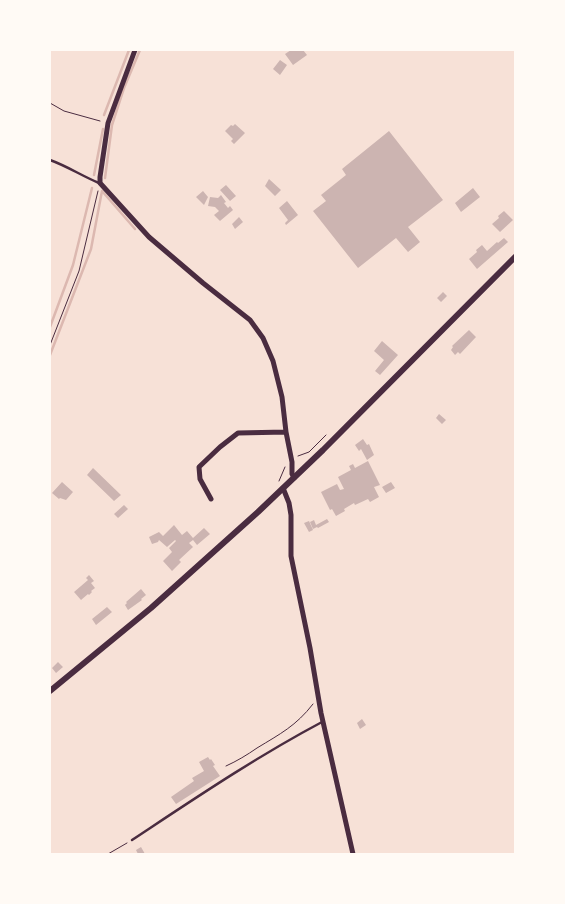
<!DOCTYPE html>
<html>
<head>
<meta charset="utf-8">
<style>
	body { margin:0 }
	#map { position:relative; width:565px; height:904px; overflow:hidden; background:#f7e1d7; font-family:Montserrat,sans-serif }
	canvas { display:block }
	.frame { position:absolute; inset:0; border:51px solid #fffaf5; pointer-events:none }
</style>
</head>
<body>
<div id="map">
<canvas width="565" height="904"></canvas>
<div class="frame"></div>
</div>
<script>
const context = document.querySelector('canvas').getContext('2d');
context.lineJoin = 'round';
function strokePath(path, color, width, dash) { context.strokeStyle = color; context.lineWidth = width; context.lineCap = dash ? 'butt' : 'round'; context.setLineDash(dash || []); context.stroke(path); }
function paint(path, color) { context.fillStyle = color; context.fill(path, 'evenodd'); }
strokePath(new Path2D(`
	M104,115L129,50
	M94,175L103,129
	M105,178L112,125L124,88L140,50
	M102,191L135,229
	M50,327L73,265L92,188
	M50,355L91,249L102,191`), '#dcb8b0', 2.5);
paint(new Path2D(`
	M291,50H303L307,55L293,65L285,54Z
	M280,60L287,65L280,75L273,69Z
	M235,124L245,133L234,144L231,141L233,139L225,131L231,125L233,126Z
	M389,131L443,200L408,227L420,242L408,252L396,238L358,268L313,211L326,201L321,195L346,175L342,169Z
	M269,179L281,190L275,196L265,186Z
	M226,185L236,196L230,201L220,190Z
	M473,188L480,197L461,212L455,203Z
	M203,191L208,197L204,205L196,197Z
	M221,195L226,202L224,203L228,208L230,206L233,210L220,221L214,215L219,211L215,207L208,206L210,197L218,198Z
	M287,201L298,215L286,225L285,223L288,220L279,208Z
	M504,211L513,220L500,232L492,224L499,218L498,216Z
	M239,217L243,222L235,229L232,224Z
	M504,238L508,242L477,269L469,259L477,252L476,250L482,245L487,251L497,242L498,243Z
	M443,292L447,296L441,302L437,298Z
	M469,330L476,337L460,354L458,352L455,355L451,350L453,347L452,346Z
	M382,341L398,355L380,375L375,371L384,360L374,351Z
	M439,414L446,420L442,424L436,418Z
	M363,439L367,445L369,444L374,455L367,460L361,449L359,451L355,445Z
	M368,461L380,485L374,487L379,497L370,502L368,499L355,505L354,503L344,509L345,511L336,516L332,509L330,510L321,492L337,484L340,490L344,489L338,477L351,470L349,466L353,464L355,468Z
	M93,468L121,495L114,501L87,475Z
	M62,482L73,492L66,500L60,498L59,499L52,493Z
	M391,482L395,488L386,493L382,487Z
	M124,505L128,509L118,518L114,514Z
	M327,519L329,522L318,528L317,527L313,529L310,522L314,520L316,525Z
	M309,521L313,530L309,532L304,523Z
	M174,525L182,535L187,531L193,538L204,528L210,534L197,545L193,540L189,543L193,547L179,560L181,562L172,571L163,561L172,552L169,548L176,541L175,540L167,547L159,540L158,542L152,544L149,537L159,532L163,536Z
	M89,575L94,581L91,583L95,588L91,591L92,592L89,595L88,594L81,600L74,592L88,580L86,578Z
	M141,589L146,595L141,599L142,600L128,610L125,605L127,603L126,602Z
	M107,607L112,612L96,625L92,619Z
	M58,662L63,667L56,673L52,668Z
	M362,719L366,725L360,729L357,723Z
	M208,757L210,760L211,759L215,765L213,766L220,776L176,804L171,797L194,781L192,778L204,771L199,762Z
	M141,847L145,854H138L136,850Z`), '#ccb4b1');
strokePath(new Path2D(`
	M50,103L64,111L100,121
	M50,345L79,271L98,191
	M298,456L309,452L326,435
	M279,481L285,467
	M226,766C237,761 247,755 257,748C280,734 296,726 313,704
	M108,854L127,843`), '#4a2c40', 1);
strokePath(new Path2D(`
	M50,160C67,166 82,176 99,183
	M132,840C194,799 256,757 322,722`), '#4a2c40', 2.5);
strokePath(new Path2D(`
	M135,50L108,123L100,177V183L149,237L203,283L250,320L263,338L273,361L282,397L286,432L292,462V474L294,478
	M283,488L289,503L291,515V556L310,648L321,713L353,854
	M211,499L200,479L199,467L220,447L238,433L286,432`), '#4a2c40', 5);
strokePath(new Path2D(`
	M50,691L151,608L258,512L323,450L515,257`), '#4a2c40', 6);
</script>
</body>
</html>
